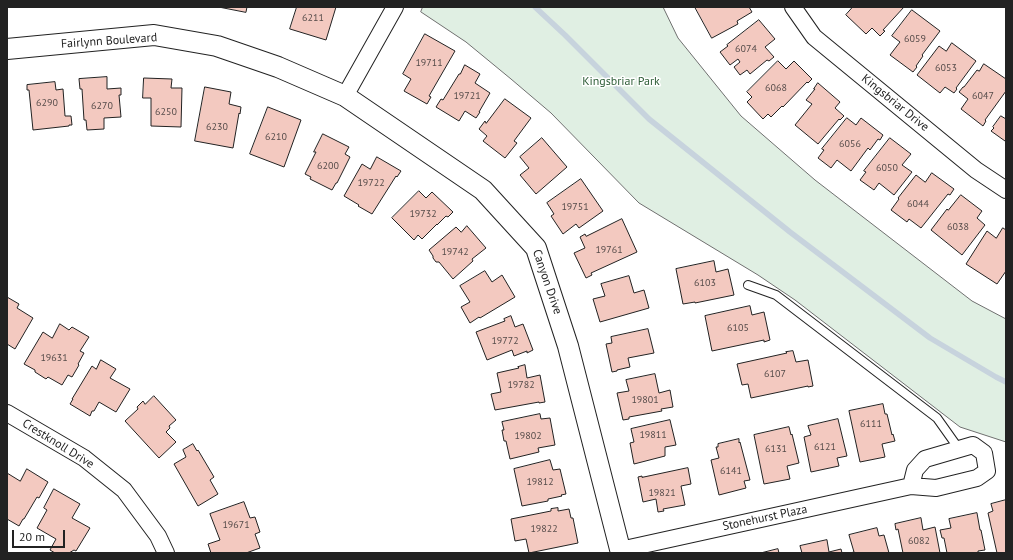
<!DOCTYPE html>
<html>
<head>
<meta charset="utf-8">
<style>
	body { margin:0 }
	#map { position:relative; width:1013px; height:560px; overflow:hidden; background:#fff; font-family:"PT Sans",sans-serif }
	canvas { display:block }
	.frame { position:absolute; inset:0; border:8px solid #222; pointer-events:none }
	.scale { position:absolute; left:12px; top:530px; width:53px; height:18px; box-sizing:border-box; border:2px solid #222; border-top:0; padding-left:5px; font-size:12px; line-height:14px; white-space:nowrap; color:#222; -webkit-text-stroke:3px #fff; paint-order:stroke }
</style>
</head>
<body>
<div id="map">
<canvas width="1013" height="560"></canvas>
<div class="frame"></div>
<div class="scale">20 m</div>
</div>
<script>
const context = document.querySelector('canvas').getContext('2d');
context.lineJoin = 'round';
function paint(path, color) { context.fillStyle = color; context.fill(path, 'evenodd'); }
function strokePath(path, color, width, dash) { context.strokeStyle = color; context.lineWidth = width; context.lineCap = dash ? 'butt' : 'round'; context.setLineDash(dash || []); context.stroke(path); }
function drawText(font, color, halo, rows, align = 'center') {
  context.font = font + ' "PT Sans",sans-serif'; context.lineWidth = 3; context.setLineDash([]); context.textBaseline = 'middle'; context.strokeStyle = halo; context.fillStyle = color; for (const [text, x, y, turn = 0] of rows) {
    context.save(); context.translate(x, y); context.rotate((+turn || 0) * Math.PI / 180); context.textAlign = isNaN(turn) ? turn : align; if (halo) context.strokeText(text, 0, 0); context.fillText(text, 0, 0); context.restore();
  }
}
const green = new Path2D(`
	M423,7H663L678,38L741,116L815,180L972,301L1006,319V442L960,427L795,300L758,275L639,203L551,113L511,79L466,42L421,12Z`);
paint(green, '#e0efe3');
strokePath(green, '#6f6f6f', 1);
strokePath(new Path2D(`
	M535,7L565,35L649,119L790,232L930,338L996,377L1006,382`), '#c7d3dd', 5.5);
const building = new Path2D(`
	M219,7H247L246,12Z
	M297,7H336L326,40L290,29Z
	M695,7H749L752,12L737,21L738,24L712,38Z
	M853,7H904L883,30L885,31L880,36L872,28L866,34L846,15Z
	M912,10L940,31L922,55L923,56L916,66L917,67L913,72L890,55L900,42L892,36Z
	M759,20L775,39L765,47L774,57L769,61L767,60L750,74L747,70L740,75L734,67L740,62L738,59L730,65L720,52L728,46L727,45Z
	M425,34L455,51L429,96L431,97L427,104L404,91L411,79L403,74Z
	M952,43L976,61L956,88L957,89L954,93L945,87L940,93L917,75L939,46L946,51Z
	M778,61L786,69L794,61L812,79L808,83L807,82L783,107L782,106L771,117L768,114L763,119L747,102L752,97L747,92Z
	M984,64L1006,79V91L985,120L986,121L983,126L961,109L968,99L959,92L963,87H964L977,70L979,71Z
	M465,65L480,74L475,83L490,93L479,112H480L476,118L465,111L459,121L436,107L441,99L443,100L459,74H460Z
	M107,77V89L121,88V95H119L121,117L104,118V129L87,130L86,120H84L82,89H80L79,79Z
	M144,78L172,79L171,88H182L181,127L151,126V98H143Z
	M55,82L56,90L63,89L65,116H71L72,125H69V126L33,130L29,90H27V85Z
	M818,83L840,102L835,108L844,116L840,120L839,119L818,144L795,125L812,104L806,100L815,89H814Z
	M205,87L231,92L229,104L241,107L240,114L239,113L233,148L195,141Z
	M505,99L531,118L514,141L517,143L505,158L483,141L487,136L479,129L485,121L486,123Z
	M268,107L301,120L284,167L250,154Z
	M1001,116L1006,119V140L1005,141L991,131L994,128L993,127Z
	M847,118L856,125L861,118L883,135L880,140L878,139L870,150L868,148L851,171L837,160L831,168L818,158L824,150L822,149Z
	M323,134L349,147L345,154L350,157L337,183H336L332,190L310,179L311,177L305,174L316,152H314Z
	M542,138L567,167L536,194L520,175L529,168L520,157Z
	M890,138L911,154L902,165L912,172L894,195L879,183L874,190L860,180L866,172L864,171Z
	M377,157L401,171L397,177L396,176L372,214L358,206L359,205L344,196L362,164L370,169Z
	M932,173L954,189L950,195L948,194L921,228L909,219L907,222L891,210L899,199L898,198L916,175L925,182Z
	M581,179L603,211L579,228L576,224L563,234L551,216L554,214L547,203Z
	M419,191L426,198L432,192L453,212L448,217L446,216L437,225V224L422,239L418,235L414,240L392,218Z
	M961,195L982,211L977,218L985,225L962,255L931,230L947,209L948,210Z
	M622,219L637,252L591,273L592,275L586,278L574,253L585,248L580,237L585,234L586,236Z
	M467,226L486,248L472,259L473,261L453,279L439,262H436L433,258V256L429,250L456,227L461,232Z
	M1003,228L1006,230V271L997,284L966,264L987,231L996,238Z
	M714,261L716,272L728,269L734,295L695,303V302L683,304L676,269Z
	M485,271L492,282L502,275L515,297L480,318L479,317L470,323L461,307L470,302L460,286Z
	M629,276L634,293L644,290L649,308L600,322L593,299L605,296L601,284Z
	M7,297L19,304L17,308L33,318L15,349L7,344Z
	M750,306L752,315L764,312L770,340L764,342V340L712,351L705,316Z
	M511,316L515,327L523,324L533,350L527,353V351L514,356L512,350L487,360L476,332L505,321L504,319Z
	M60,324L69,330L72,327L89,337L80,351L84,353L78,364L79,365L72,377L68,375L62,385L48,377L46,379L35,372V370L24,364L43,332L52,338Z
	M648,329L654,353L628,358L630,367L617,370V371L612,372L606,344L612,343L611,337Z
	M793,351L796,362L808,360L813,386L808,387V386L751,398L748,384L742,385L737,364L787,353L786,352Z
	M101,360L116,369L110,378L130,389L116,412L99,402L94,411H92L90,416L70,404L73,399H72L92,366L96,369Z
	M525,365L527,378L540,375L545,402L539,403V402L495,410L491,394L501,392L497,373L519,368L518,367Z
	M655,374L659,393L670,390L673,407L661,409L662,411L629,417V419L623,420L617,393L629,391L626,380Z
	M154,396L176,420L169,426L170,428L166,432L176,442L159,458L125,421L138,409L137,407L143,401L145,404Z
	M883,404L885,414H887L892,435L893,434L895,441L882,444L885,457L860,462L849,411Z
	M540,414L541,419L550,418L555,445L538,448L539,452L510,459L506,441H504L502,430H504L502,422Z
	M838,419L847,456L837,458L839,466L811,472L804,437L811,435L808,426Z
	M670,420L676,445L665,447V456L634,464L630,443L634,442L631,429Z
	M789,427L791,435L792,434L799,463L787,466L790,479L764,484L754,435Z
	M739,439V443L740,442L750,480L744,481L746,488L719,495L711,460L719,458L716,447H718V444Z
	M193,444L197,451L198,450L214,477L210,480L218,494L198,506L174,464L186,457L183,450Z
	M550,460L553,470L560,469L566,494L561,495L562,496L548,499V501L522,506L514,469Z
	M688,468L691,484L681,486L685,505L663,509L664,511L658,512L656,499L643,502L638,477L642,476V477Z
	M27,469L48,482L39,498L37,497L24,519H23L19,526L7,519V473L20,481Z
	M54,489L80,504L72,518L90,528L76,551L74,550L69,553H55L50,550L56,539L37,528L47,510L44,508Z
	M1006,500V553H997L988,513L993,511L991,504Z
	M244,502L250,518L255,517L260,532L255,534L260,548L246,553H211L208,544L220,540L210,514Z
	M558,508V511L569,509L571,518H573L578,543L529,553L526,539L515,541L511,519L551,511V509Z
	M977,513L980,530H981L985,550L978,551V553H947L944,538H942L940,530L951,528L949,519Z
	M921,518L923,530L935,527L940,553H903L898,529L896,530L895,524Z
	M877,528L879,536L884,535L889,553H850L854,552L849,535Z
	M827,540L829,552L841,549L842,553H802L800,546Z
	M778,549L779,553H761Z`);
paint(building, '#f3c9c0');
strokePath(building, '#222', 1);
const service = new Path2D(`
	M748,285L776,295L937,418L959,449`);
const minor = new Path2D(`
	M793,7L814,37L976,170L1006,190
	M345,96L395,7
	M7,413L84,458L124,490L158,536L166,553
	M620,550L911,486L936,488L977,478L987,471L984,453L973,445L925,459L915,470L911,486`);
const tertiary = new Path2D(`
	M7,49L154,35L217,46L278,67L345,96L483,190L536,248L568,346L621,553`);
strokePath(service, '#222', 10);
strokePath(minor, '#222', 18);
strokePath(tertiary, '#222', 22);
strokePath(service, '#fff', 8);
strokePath(minor, '#fff', 16);
strokePath(tertiary, '#fff', 20);
drawText('10px', '#564c4a', null, [
	["6211",313,18],
	["6059",915,39],
	["6074",746,49],
	["19711",429,63],
	["6053",946,68],
	["6068",776,88],
	["19721",467,96],
	["6047",983,96],
	["6290",47,103],
	["6270",102,106],
	["6250",166,112],
	["6230",217,127],
	["6210",276,137],
	["6056",850,144],
	["6200",328,166],
	["6050",887,168],
	["19722",371,183],
	["6044",918,204],
	["19751",575,207],
	["19732",423,214],
	["6038",958,227],
	["19761",609,250],
	["19742",455,252],
	["6103",705,283],
	["6105",738,328],
	["19772",505,341],
	["19631",54,358],
	["6107",775,374],
	["19782",521,385],
	["19801",645,400],
	["6111",871,424],
	["19811",653,435],
	["19802",528,436],
	["6121",825,447],
	["6131",776,449],
	["6141",731,471],
	["19812",540,482],
	["19821",662,493],
	["19671",236,525],
	["19822",544,529],
	["6082",919,541]
]);
drawText('12px', '#222', '#fff', [
	["Fairlynn Boulevard",109,41,-4],
	["Kingsbriar Drive",895,103,39],
	["Canyon Drive",547,282,71],
	["Crestknoll Drive",58,444,32],
	["Stonehurst Plaza",765,518,-12]
]);
drawText('12px', '#2f5e38', '#fff', [
	["Kingsbriar Park",621,82]
]);
</script>
</body>
</html>
